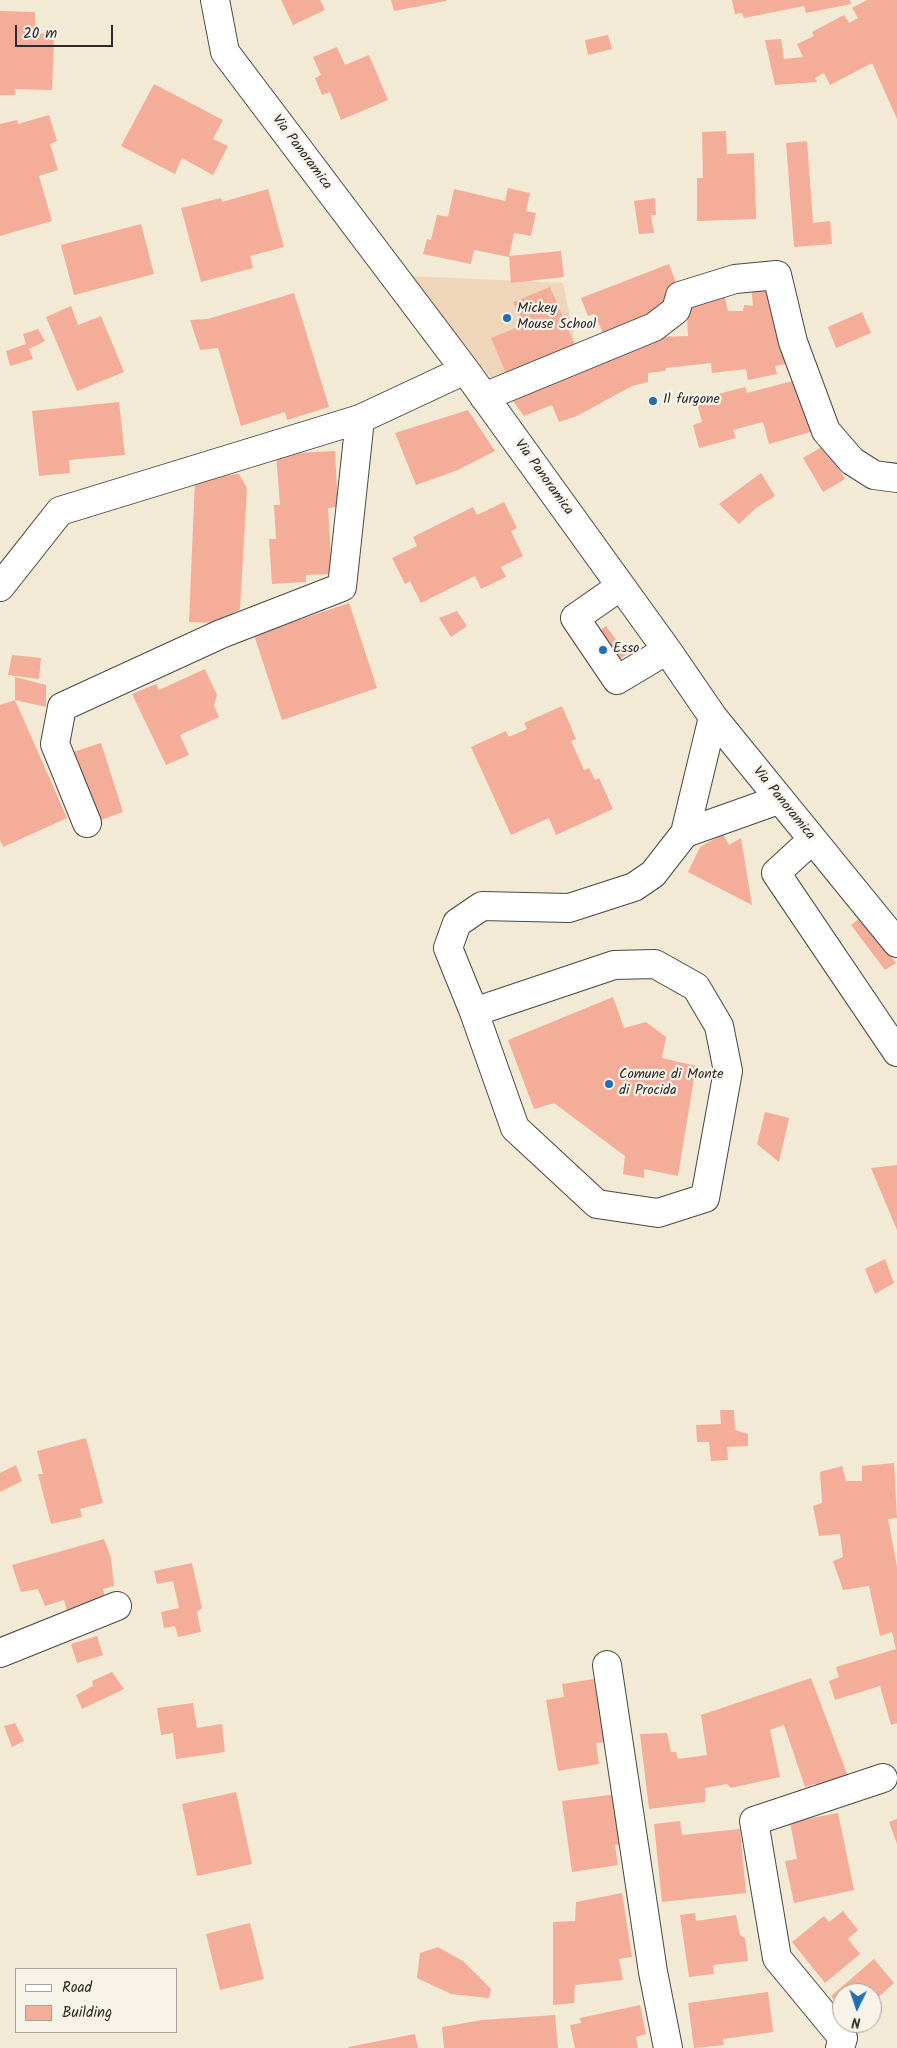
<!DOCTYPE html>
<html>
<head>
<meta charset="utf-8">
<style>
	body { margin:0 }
	#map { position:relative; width:897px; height:2048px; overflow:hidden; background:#f3ead5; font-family:Kalam,sans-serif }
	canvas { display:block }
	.legend { position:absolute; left:15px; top:1968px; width:162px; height:65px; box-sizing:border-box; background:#f7f3e8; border:1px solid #a5a39c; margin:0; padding:6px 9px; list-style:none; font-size:15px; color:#2b2b2b }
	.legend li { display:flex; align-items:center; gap:10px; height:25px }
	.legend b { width:25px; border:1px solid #a5a39c }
	.north { position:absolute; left:832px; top:1983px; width:50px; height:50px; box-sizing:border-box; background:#f7f3e8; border:1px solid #a5a39c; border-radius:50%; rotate:184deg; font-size:14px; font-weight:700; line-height:20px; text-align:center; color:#2b2b2b }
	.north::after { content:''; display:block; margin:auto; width:18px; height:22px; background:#1f6fb2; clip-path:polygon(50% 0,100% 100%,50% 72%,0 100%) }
	.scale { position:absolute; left:15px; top:25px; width:98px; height:22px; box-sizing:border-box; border:2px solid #2b2b2b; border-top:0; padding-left:6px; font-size:15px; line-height:18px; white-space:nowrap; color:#2b2b2b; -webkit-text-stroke:4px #f7f3e8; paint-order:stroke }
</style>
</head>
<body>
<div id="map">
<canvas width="897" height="2048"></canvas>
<ul class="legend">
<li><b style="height:6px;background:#fff"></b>Road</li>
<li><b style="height:14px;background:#f4ad99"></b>Building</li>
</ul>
<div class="north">N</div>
<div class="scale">20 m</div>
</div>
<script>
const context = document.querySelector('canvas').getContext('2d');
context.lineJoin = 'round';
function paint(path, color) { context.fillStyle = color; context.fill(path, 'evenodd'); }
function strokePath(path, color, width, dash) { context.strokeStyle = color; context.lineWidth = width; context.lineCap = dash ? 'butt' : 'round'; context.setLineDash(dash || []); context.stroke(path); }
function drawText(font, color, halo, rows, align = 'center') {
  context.font = font + ' Kalam,sans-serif'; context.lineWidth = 4.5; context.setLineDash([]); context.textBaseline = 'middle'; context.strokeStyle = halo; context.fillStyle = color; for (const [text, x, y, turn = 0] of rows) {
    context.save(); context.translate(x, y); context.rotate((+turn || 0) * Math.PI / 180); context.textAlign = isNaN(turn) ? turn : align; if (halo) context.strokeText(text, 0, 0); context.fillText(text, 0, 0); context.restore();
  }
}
paint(new Path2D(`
	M411,276L563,283L577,353L497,385Z`), '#efd6bb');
paint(new Path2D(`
	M281,0H320L325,10L293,25Z
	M391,0H446V1L394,11Z
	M732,0H850L851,4L806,13L804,6L744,18L742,13L735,14Z
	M867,0H897V119L872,63L830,85L824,73L815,78L817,82L775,85L765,40L781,39L784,59L803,57L797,44L814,36L812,32L844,15L849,23L858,18L852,8Z
	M0,11L35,12V34L49,33V40H54L52,90L15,89V95H0Z
	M608,35L612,49L588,55L585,40Z
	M337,47L345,65L369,55L388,100L341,120L330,92L322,95L315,78L321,75L313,57Z
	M154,84L223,120L213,139L228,146L213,175L182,158L175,174L121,146Z
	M49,115L57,141L50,144L58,170L39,176L52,221L0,236V124L17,120L18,124Z
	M726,131L727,154L754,153L756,219L697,221V178H703L702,132Z
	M807,141L813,223L830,221L832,244L794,247L786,143Z
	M508,188L530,193L526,211L536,213L531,236L514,233L509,257L474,250L471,264L423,254L427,239L431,240L437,215L448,217L454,189L505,201Z
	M268,189L284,247L250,256L253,268L201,282L181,208L221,198L222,202Z
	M655,198L656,215H651L654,233L639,234L634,201Z
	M141,224L154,274L74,295L61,245Z
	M561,251L564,277L511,283L509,256Z
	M669,264L679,291L668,311L603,334L595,314L588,316L581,298Z
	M722,285L728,311H743L744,305L753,306L751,285L772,287L791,363L775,366L777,374L748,380L746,369L712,373L711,363L666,368L665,371L648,373V382L632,386L577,416L559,422L552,405L524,416L508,394L657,337L688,336L686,295Z
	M550,287L577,350L508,378L491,338L523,325L513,302Z
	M294,293L329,407L287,420L285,412L241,426L218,348L200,350L190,320L208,319Z
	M71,306L78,325L101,316L124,372L77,391L46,317Z
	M862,312L871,333L836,348L828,327Z
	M38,329L45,341L29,349L33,359L10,366L6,351L26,344L23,334Z
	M800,379L814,431L769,444L763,422L733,430L736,438L699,448L693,425L702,422L696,400L745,387L747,393Z
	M119,402L125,455L69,460L70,473L39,476L32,411Z
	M468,410L495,451L458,470L416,485L395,433Z
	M825,445L845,479L823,492L803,458Z
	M335,451L338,507L328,508L332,574L306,575V582L272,584L269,539H276L274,505H280L276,454Z
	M761,473L775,496L756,508L739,524L719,504Z
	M239,474L247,488L240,609L217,623L189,622L195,479Z
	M504,502L517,528L511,531L523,556L501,567L506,577L481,589L475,576L421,603L410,581L405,584L392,558L417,546L413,537L473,507L477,515Z
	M349,603L377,688L282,720L254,635Z
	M457,611L467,626L451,637L439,618Z
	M606,626L627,654L599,674L579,645Z
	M12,655L41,658L39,679L8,675Z
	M205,669L217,695L214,706L219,717L180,735L189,755L166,765L132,694L156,684L159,690Z
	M15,677L46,685V707L15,700L67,818L3,847L0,840V705L15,700Z
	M562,706L576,739L571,741L584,770L589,768L595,780L599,778L613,809L556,835L549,818L511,835L471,747L506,731L509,737L527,729L524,723Z
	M101,743L123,812L95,822L73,752Z
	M723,834L729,845L741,838L752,905L688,872L700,847Z
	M863,916L896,963L885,970L851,925Z
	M613,997L624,1028L646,1022L666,1037L662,1058L696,1066L678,1176L644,1169V1178L623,1174L625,1156L554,1103L534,1109L508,1040Z
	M765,1112L789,1118L779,1162L757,1144Z
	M897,1165V1230L871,1168Z
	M885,1259L894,1283L875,1294L865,1269Z
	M720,1410H734L735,1430L748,1434V1446L727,1447L728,1460L711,1461L709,1442H697L696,1425L721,1424Z
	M86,1438L103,1503L80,1509L82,1517L51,1524L38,1474H43L37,1451Z
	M894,1463L897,1518L888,1519L897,1567V1723L891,1725L880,1686L835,1700L829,1681L839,1677L836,1667L896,1649L892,1632L880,1636L869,1586L843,1590L833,1561L843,1557L840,1534L819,1536L813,1506L822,1503L820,1472L842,1466L846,1481H862V1466Z
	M16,1465L22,1481L0,1492V1473Z
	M104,1539L111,1558L114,1586L103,1589L107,1603L68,1614L64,1600L45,1606L38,1589L21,1592L12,1565Z
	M192,1563L202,1608L197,1612L201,1632L178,1637L175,1626L164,1628L161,1612L179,1608L173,1581L157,1584L154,1571Z
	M97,1636L103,1655L77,1663L71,1644Z
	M112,1672L124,1689L82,1709L76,1695L93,1686L92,1681Z
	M811,1678L849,1779L819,1788L815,1784L805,1787L784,1725L770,1730L780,1777L731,1788L727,1784L705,1788V1802L649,1809L640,1734L667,1733L671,1752H676L678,1759L707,1755L701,1715Z
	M594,1679L605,1742L596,1743L599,1764L558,1771L546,1700L564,1697L562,1684Z
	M193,1703L197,1728L222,1724L225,1752L176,1759L173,1733L161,1735L157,1708Z
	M15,1723L24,1741L12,1747L4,1726Z
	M236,1792L252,1864L197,1876L182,1804Z
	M617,1794L624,1844L615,1845L618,1865L572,1872L562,1801Z
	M838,1813L854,1890L794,1903L785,1861L797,1859L790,1822Z
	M897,1819V1844L889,1822Z
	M680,1821L682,1835L740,1829L746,1893L662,1902L654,1824Z
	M622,1893L632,1957L619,1959L623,1980L575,1985L574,2003L553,2005V1922L575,1921L576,1902Z
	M843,1911L858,1930L848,1939L860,1954L825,1983L792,1942L824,1916L829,1922Z
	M695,1913L696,1921L736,1915L740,1935L745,1938L748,1961L713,1965L714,1974L689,1977L680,1915Z
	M250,1923L264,1979L220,1990L206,1934Z
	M438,1947L463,1961L491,1989L489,1998L451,1994L417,1978L420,1953Z
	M874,1959L894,1983L872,2003V1993H842V2009L831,1996Z
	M768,1992L773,2032L723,2039L724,2045L694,2048L688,2003Z
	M640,2005L646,2034L636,2037L638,2048H575L570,2025L581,2023L580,2018Z
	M555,2015L558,2048H444L442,2027L482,2020Z
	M415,2034L418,2048H349L348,2047Z`), '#f4ad99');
const minor = new Path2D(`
	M215,0L225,52L465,370L667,650L713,717L897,943
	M484,397L654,327L676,310L680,296L735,279L777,275L793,342L826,431L852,461L874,475L897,478
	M621,586L575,618L617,680L667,650
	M0,587L60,511L360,419L465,370
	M87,823L55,744L62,707L221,634L342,587L360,419
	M685,833L778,800
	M812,840L776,873L897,1052
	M474,1012L614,965L655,964L696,987L719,1026L728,1071L705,1198L658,1213L597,1204L515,1128L474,1012L448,948L457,923L482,906L569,908L634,887L653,874L685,833L713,717
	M0,1653L117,1606
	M607,1665L653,1972L668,2048
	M840,2048L843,2038L777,1958L754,1821L883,1778`);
strokePath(minor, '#494844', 30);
strokePath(minor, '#fff', 28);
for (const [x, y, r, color] of [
	[507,318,5,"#1f6fb2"],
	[653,401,5,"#1f6fb2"],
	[603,650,5,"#1f6fb2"],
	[609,1084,5,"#1f6fb2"]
]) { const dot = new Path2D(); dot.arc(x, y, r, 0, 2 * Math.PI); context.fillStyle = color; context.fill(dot); strokePath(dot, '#f7f3e8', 2); }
drawText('14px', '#2b2b2b', '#f7f3e8', [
	["Via Panoramica",301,153,53],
	["Via Panoramica",543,478,54],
	["Via Panoramica",783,804,51]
]);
drawText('14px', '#2b2b2b', '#f7f3e8', [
	["Mickey",517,310],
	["Mouse School",517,326],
	["Il furgone",663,401],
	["Esso",613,650],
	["Comune di Monte",619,1076],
	["di Procida",619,1092]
], 'left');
</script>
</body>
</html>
